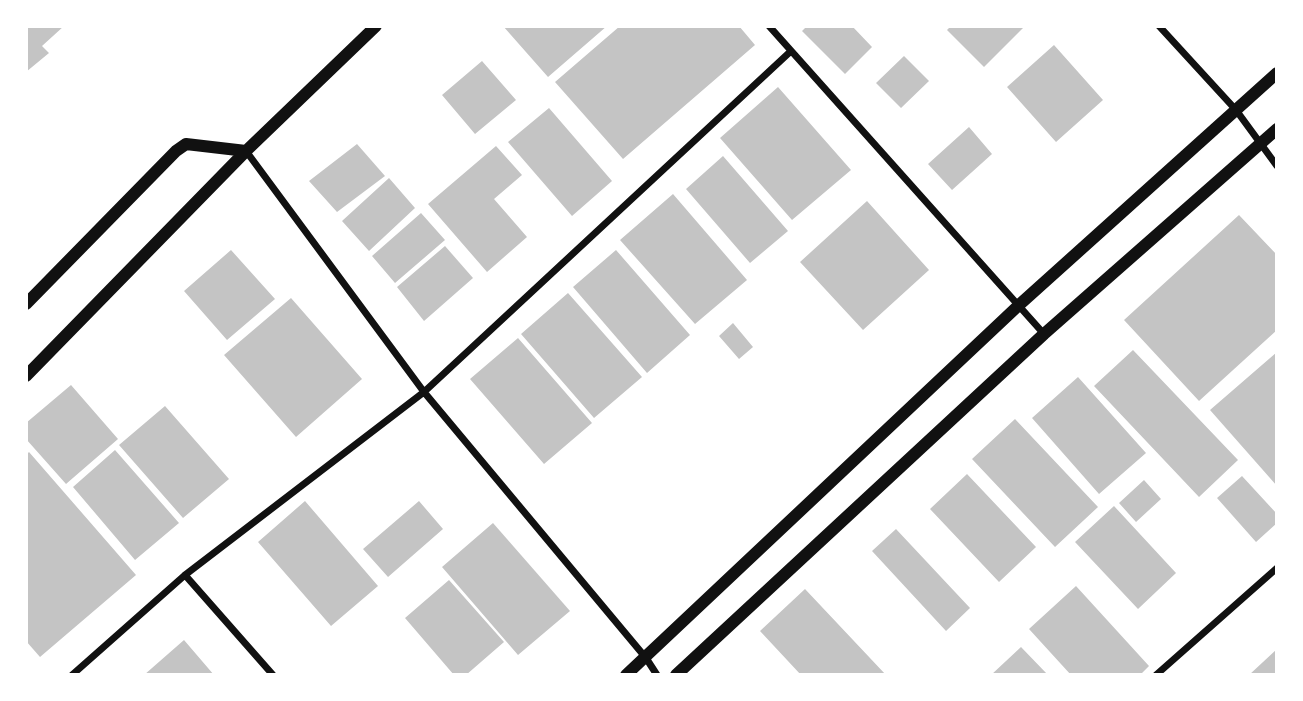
<!DOCTYPE html>
<html>
<head>
<meta charset="utf-8">
<style>
	body { margin:0 }
	#map { position:relative; width:1303px; height:701px; overflow:hidden; background:#fff; font-family:Commissioner,sans-serif }
	canvas { display:block }
	.frame { position:absolute; inset:0; border:28px solid #fff; pointer-events:none }
</style>
</head>
<body>
<div id="map">
<canvas width="1303" height="701"></canvas>
<div class="frame"></div>
</div>
<script>
const context = document.querySelector('canvas').getContext('2d');
context.lineJoin = 'round';
function paint(path, color) { context.fillStyle = color; context.fill(path, 'evenodd'); }
function strokePath(path, color, width, dash) { context.strokeStyle = color; context.lineWidth = width; context.lineCap = dash ? 'butt' : 'round'; context.setLineDash(dash || []); context.stroke(path); }
paint(new Path2D(`
	M26,26H64L42,46L49,53L26,72Z
	M503,26H607L548,77Z
	M620,26H739L755,45L623,159L555,82Z
	M807,26H852L872,47L845,74L802,31Z
	M951,26H1025L984,67L947,30Z
	M1054,45L1103,100L1056,142L1007,87Z
	M904,56L929,81L901,108L876,83Z
	M482,61L516,100L475,134L442,95Z
	M778,87L851,170L792,220L720,138Z
	M549,108L612,181L572,216L508,142Z
	M969,127L992,154L952,190L928,164Z
	M357,144L385,176L337,212L309,181Z
	M496,146L522,175L494,199L527,237L487,272L428,204Z
	M723,156L788,231L750,263L686,189Z
	M389,178L415,208L369,251L342,221Z
	M673,194L747,280L695,324L620,240Z
	M867,201L929,270L863,330L800,262Z
	M421,213L445,240L395,283L372,256Z
	M1239,215L1277,255V330L1199,401L1124,320Z
	M445,246L473,278L424,321L397,287Z
	M231,250L275,299L227,340L184,291Z
	M616,250L690,335L647,373L573,287Z
	M568,293L642,377L594,418L521,334Z
	M291,298L362,379L296,437L224,355Z
	M733,323L753,347L739,359L719,336Z
	M518,338L592,423L544,464L470,379Z
	M1133,350L1238,460L1199,497L1094,386Z
	M1277,352V486L1210,410Z
	M1078,377L1146,453L1099,494L1032,418Z
	M71,385L118,439L66,484L26,439V423Z
	M165,406L229,479L183,518L119,445Z
	M1015,419L1098,507L1055,547L972,459Z
	M115,450L179,523L135,560L73,487Z
	M29,452L136,575L40,657L26,641V455Z
	M967,474L1036,547L999,582L930,509Z
	M1242,476L1277,514V523L1256,542L1217,498Z
	M1144,480L1161,499L1136,522L1119,503Z
	M305,501L378,586L331,626L258,542Z
	M419,501L443,529L388,577L363,549Z
	M1114,506L1176,573L1138,609L1075,542Z
	M493,523L570,611L518,655L442,567Z
	M896,529L970,608L946,631L872,551Z
	M449,580L504,642L466,675H454L405,618Z
	M1076,586L1149,666L1140,675H1071L1029,629Z
	M805,589L886,675H801L760,631Z
	M184,640L214,675H144Z
	M1021,647L1048,675H991Z
	M1277,649V675H1249Z`), '#c4c4c4');
strokePath(new Path2D(`
	M769,26L1044,334
	M1159,26L1236,110L1277,166
	M246,151L424,392L646,658L657,675
	M185,575L273,675
	M72,675L185,575L424,392L791,51
	M1156,675L1277,568`), '#111', 7);
strokePath(new Path2D(`
	M26,304L176,151L186,144L246,151
	M26,376L246,151L376,26
	M626,675L1019,305L1277,73
	M676,675L1044,334L1277,129`), '#111', 12);
</script>
</body>
</html>
